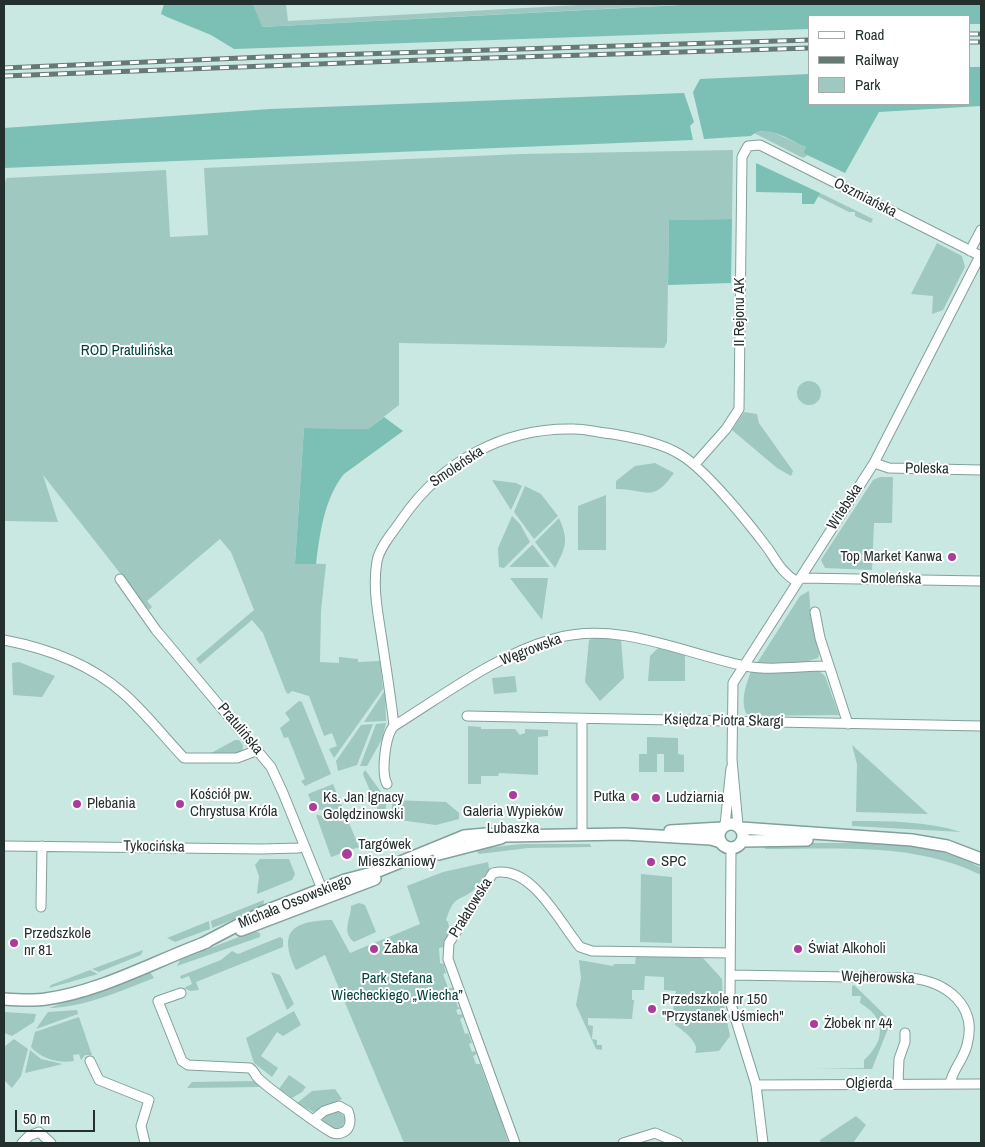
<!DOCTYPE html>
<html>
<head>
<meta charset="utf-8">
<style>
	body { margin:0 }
	#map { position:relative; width:985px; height:1147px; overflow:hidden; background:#c9e8e2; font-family:"Archivo Narrow",sans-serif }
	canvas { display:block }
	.frame { position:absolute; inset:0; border:5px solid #24302e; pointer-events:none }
	.legend { position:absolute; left:808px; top:15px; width:162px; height:90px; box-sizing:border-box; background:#fff; border:1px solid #a7acab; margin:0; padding:6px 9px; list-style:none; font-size:15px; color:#24302e }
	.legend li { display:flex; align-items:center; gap:10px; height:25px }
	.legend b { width:25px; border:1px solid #a7acab }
	.scale { position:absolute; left:15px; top:1110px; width:80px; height:22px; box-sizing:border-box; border:2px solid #24302e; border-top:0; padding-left:6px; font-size:15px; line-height:18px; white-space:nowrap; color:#24302e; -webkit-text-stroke:4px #fff; paint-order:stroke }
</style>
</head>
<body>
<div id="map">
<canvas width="985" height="1147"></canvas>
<div class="frame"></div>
<ul class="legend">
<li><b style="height:6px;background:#fff"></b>Road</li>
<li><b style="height:6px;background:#657975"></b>Railway</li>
<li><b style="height:14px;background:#9fc8c0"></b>Park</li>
</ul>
<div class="scale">50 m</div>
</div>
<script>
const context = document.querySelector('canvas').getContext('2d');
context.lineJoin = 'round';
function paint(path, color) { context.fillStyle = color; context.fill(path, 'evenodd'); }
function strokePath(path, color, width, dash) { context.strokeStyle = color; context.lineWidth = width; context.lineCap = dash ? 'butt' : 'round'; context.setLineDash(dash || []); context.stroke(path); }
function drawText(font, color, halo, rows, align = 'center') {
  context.font = font + ' "Archivo Narrow",sans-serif'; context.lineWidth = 4; context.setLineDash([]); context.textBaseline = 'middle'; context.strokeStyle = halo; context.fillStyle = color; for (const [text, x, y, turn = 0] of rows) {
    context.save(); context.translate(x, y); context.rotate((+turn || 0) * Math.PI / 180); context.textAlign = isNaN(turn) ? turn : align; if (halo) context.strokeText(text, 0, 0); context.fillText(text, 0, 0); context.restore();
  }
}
paint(new Path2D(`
	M253,4H286L288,21L597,4H695L261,27Z
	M768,130L806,147L803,153L808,155L803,158L754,133Z
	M733,150L732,219L669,220L667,342L664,348L399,343V405L368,429L304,428L295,563L326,564L321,611L320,662L339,663V657L358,659V662L380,661L383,689L334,758L329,749L337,746L332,733L324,736L309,696L292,691L288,694L286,692L263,633L252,620L200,664L196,659L254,610L231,552L220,539L147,601L152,607L149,610L43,475L58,522L4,521V188L6,178L166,170L170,237L208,235L204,168L521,154Z
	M820,193L873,219L871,223L855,216V212H849L817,196Z
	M937,243L962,256L965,267L943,310L932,314L933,296L911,294Z
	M797 393a12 12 0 1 1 24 0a12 12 0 1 1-24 0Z
	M744,412L757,414L759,423L793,471L791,476L777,468L732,430Z
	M655,463L674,473C652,504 647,489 616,489V481L635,466Z
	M880,477H893L892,523H874L872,570L825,568L821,560L873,480Z
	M492,480L516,483L522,486L511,510Z
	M525,486L541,494L558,516L534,539L514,512Z
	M606,495V550H578V506Z
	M512,516L520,524L530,542L504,568L499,567L498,548Z
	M559,518C569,541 566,547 555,568L535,542Z
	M533,545L550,567H509L532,545Z
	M510,578H548L542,620Z
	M809,591L811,617L819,654L818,658L802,663H757L800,596Z
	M594,638L621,640L624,678L600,701L585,682L589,640Z
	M660,646L685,653V681H648L650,656Z
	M19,662L55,676L42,697L13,695L12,663Z
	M752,669L819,671L825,676L839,715L750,716L746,713C740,699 747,682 752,669Z
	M515,676L517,692L494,694L492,678Z
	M385,690L386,721L364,722Z
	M299,701L302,702L331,774L305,786L301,781L305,779L288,737L284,738L280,728L290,720L285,713Z
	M386,723L382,739L367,766H360L376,724Z
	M373,724L357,765L338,771L336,761L361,725Z
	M468,726L481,727V729H515L520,735L525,733V729L548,730V736L538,737V775L499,773L498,776H481V784H468Z
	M647,737L678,738V754L684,755V772H664V754H657V772H639V754H647Z
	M235,740H239L243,745L242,754L211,753Z
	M852,745L928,814L856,812L857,764Z
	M365,770L387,800L384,818H381L363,774Z
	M333,784L345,813L314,809L308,794Z
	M392,800L446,802L459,813V819L436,825L392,819Z
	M316,815L347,818L359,847L331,857Z
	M852,821C889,821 926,821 961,832L852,826Z
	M801,843C862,844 927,837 981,868V875C915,842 837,849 765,849V846Z
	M522,844H590L591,847L528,848L479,854L475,849Z
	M260,859H289L295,874L292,880L257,894L259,876L255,865Z
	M488,862L490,873C484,877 481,884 476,888C460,903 455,892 446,920L448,922L450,932L445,947L439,948L440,963L446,965L444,966L446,973L443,974L448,988H455L450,992L451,996L457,995L458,998L455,999L458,1007L462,1008L456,1010L458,1015L462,1014L463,1017L460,1019L465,1034L468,1033L472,1043L469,1044L472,1052L475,1051L477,1054L473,1056L476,1064H480L492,1097L494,1096L508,1142L512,1143H404L325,955L296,970C277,930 294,921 332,920L350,953L420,924L407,886L443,872Z
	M641,874L672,877V943L640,942Z
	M264,900L263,908L212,928L211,921Z
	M359,903L365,905L376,932L354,942C341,932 351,919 351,906Z
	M209,921L210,929L175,942L167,938Z
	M254,931L260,933V937L177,966L180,960Z
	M280,937L283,939V947L196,982L199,990L190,991L184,988L192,984L189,976L181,979L180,976L221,960L232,951L238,954Z
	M143,950L141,955L99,972L92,969Z
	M636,956L703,958L722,979L723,1001L730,1036L719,1051L695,1053C701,1044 683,1030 675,1025V1011L673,1010L676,991L664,990V977L645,976L644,990H632V1000H634L632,1019L588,1018V1025L593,1026L592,1039L597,1040V1045H602V1050L596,1049L576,1005L581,978L579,960L613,966L614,964H635Z
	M90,970L98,974L49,988L51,985Z
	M150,972L154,978C120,991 86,1007 49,1008Z
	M271,972L280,975L294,1004L287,1010Z
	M854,985L891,1021L872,1069H814L864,1068V1060C885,1041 887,1018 860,1003L861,996H852V986Z
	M77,1010L78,1014L36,1029L48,1012Z
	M294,1011L301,1025L283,1036L277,1032L261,1056L278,1068L272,1077L254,1063L246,1038Z
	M4,1012L36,1014L34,1022L12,1036L4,1033Z
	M79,1017L92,1055H85L81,1060L79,1054L73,1055L74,1061C59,1064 40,1058 31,1047L35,1032Z
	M14,1039L28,1049L21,1076L12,1088L4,1080V1047Z
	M30,1050L41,1059L63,1064L25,1073Z
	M289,1075L306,1087L302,1092L292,1098L279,1089Z
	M256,1081L262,1087L187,1088L192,1082Z
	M335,1089L342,1099L313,1112L297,1103L312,1091Z
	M338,1111L346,1118L342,1128L336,1130L323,1123V1116Z
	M856,1116L866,1125L853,1143H821L820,1140Z`), '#9fc8c0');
paint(new Path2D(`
	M164,4H253L262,27L700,4H981V24H969V16H809V29L234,49L211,35L167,17L161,14Z
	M969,67H981V106L879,112L845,173L803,153L806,147C791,141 765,122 751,136L704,139L693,92L700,79L809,74V104H969Z
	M684,93L694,122L690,126L693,140L4,168V128L270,109Z
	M756,163L820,193L814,204H802V193L756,192Z
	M732,219L731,283L668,285L669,220Z
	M384,417L403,431L344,474C324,499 320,533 316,564H295L304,428L368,429Z`), '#7cbfb5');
const minor = new Path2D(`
	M970,251L981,230
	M874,463L889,468L981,470
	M695,464L726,429L739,409L742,157L748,146L760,145L981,256
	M800,578L981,581
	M120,579L156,630L271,767L283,793L324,894
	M815,612L820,638L848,724
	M4,640C46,648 90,664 123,693C145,712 164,737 184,758H237L258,750
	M467,716L981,726
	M394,726C391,699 387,673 383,647C379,618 372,590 377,561C380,546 394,531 402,519C442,461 504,427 575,429C587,429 600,433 613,434C635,438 662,443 681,455C706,470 747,521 766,546C777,561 780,571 797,582
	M387,784C381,773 385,735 394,726C444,695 496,655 553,639C618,620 682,653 745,666C771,671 801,666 828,666
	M725,825L731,768
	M738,825L732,760L733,683L874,463L980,256
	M582,835V720
	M4,846L261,849L299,848L304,845
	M731,848L730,1001L756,1085L763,1143
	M41,907L42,846
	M731,975L911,978C946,982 978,1005 967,1045C964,1059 952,1070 950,1084
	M181,993L158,1001L182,1061L188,1065L250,1068C254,1071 255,1074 257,1077C264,1085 325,1130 333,1133C339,1135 347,1132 349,1126C351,1121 350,1116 348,1111L339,1106L324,1111L313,1120
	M90,1061L99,1080L149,1100L141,1126L145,1143
	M898,1084L899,1059L905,1042V1033
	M756,1085L981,1084
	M22,1143L29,1136L39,1132L51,1143
	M515,1143L448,959L449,943L493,873C532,864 559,922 580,947L592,951L730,953
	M623,1143L655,1133L678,1143`);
const tertiary = new Path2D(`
	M719 836a12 12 0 1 1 24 0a12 12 0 1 1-24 0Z
	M741,828L912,840L947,846L981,859
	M670,831L722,828
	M742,841L807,840
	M439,854L501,838
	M241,930L375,879
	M200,945L263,912L345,880L376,872L464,836L486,834L506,836L624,834L711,839L721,842
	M4,999C18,1000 32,1001 46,999C102,991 155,961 207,942`);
strokePath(minor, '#83a09b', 11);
strokePath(tertiary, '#83a09b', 14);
strokePath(minor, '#fff', 9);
strokePath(tertiary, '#fff', 11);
const rail = new Path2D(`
	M969,34H981
	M969,42H981
	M4,68L265,57L809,40
	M4,76L423,60L809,48`);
strokePath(rail, '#657975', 5);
strokePath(rail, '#fff', 3, [9]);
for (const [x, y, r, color] of [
	[952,557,5,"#aa3d9c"],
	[513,795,5,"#aa3d9c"],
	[635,797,5,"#aa3d9c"],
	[656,798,5,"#aa3d9c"],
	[77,804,5,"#aa3d9c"],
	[180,804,5,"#aa3d9c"],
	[313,807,5,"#aa3d9c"],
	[347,854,6,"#aa3d9c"],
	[651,862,5,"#aa3d9c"],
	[14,943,5,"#aa3d9c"],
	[374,949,5,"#aa3d9c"],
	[798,949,5,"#aa3d9c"],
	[652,1009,5,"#aa3d9c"],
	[814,1024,5,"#aa3d9c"]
]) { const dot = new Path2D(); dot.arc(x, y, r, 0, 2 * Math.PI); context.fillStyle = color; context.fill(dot); strokePath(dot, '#fff', 2); }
drawText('15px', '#24302e', '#fff', [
	["Oszmiańska",865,198,27],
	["II Rejonu AK",740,312,-90],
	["Smoleńska",457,467,-34],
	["Poleska",927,469,1],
	["Witebska",845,507,-57],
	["Smoleńska",891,579,1],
	["Węgrowska",531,650,-21],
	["Księdza Piotra Skargi",724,721,1],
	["Pratulińska",240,729,50],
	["Tykocińska",154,847,1],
	["Michała Ossowskiego",295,902,-22],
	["Prałatowska",471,908,-58],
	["Wejherowska",878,978,2],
	["Olgierda",869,1084]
]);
drawText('15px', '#01433c', '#fff', [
	["ROD Pratulińska",127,351],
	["Park Stefana",397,979],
	["Wiecheckiego „Wiecha”",397,996]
]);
drawText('15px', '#24302e', '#fff', [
	["Top Market Kanwa",942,557,"right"],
	["Kościół pw.",190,795],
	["Chrystusa Króla",190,812],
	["Putka",625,797,"right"],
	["Ks. Jan Ignacy",323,798],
	["Golędzinowski",323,815],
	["Ludziarnia",666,798],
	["Plebania",87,804],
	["Galeria Wypieków",513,812,"center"],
	["Lubaszka",513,829,"center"],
	["Targówek",358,845],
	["Mieszkaniowy",358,862],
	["SPC",661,862],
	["Przedszkole",24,934],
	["nr 81",24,951],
	["Żabka",384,949],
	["Świat Alkoholi",808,949],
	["Przedszkole nr 150",662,1000],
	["\"Przystanek Uśmiech\"",662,1017],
	["Żłobek nr 44",824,1024]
], 'left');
</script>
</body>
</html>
